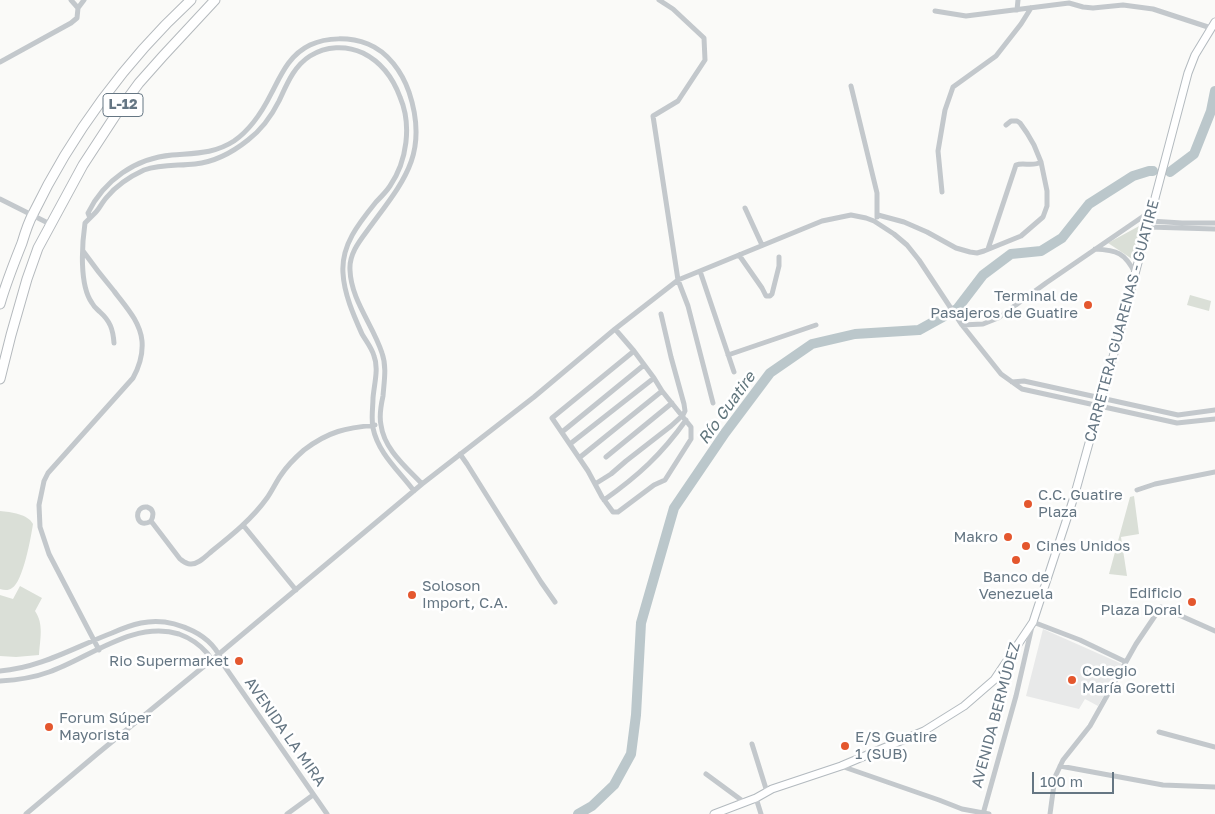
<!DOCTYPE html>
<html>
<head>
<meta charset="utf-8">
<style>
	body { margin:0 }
	#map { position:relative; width:1215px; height:814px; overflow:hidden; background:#fafaf8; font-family:"Golos Text",sans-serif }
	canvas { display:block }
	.scale { position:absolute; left:1032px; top:772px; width:82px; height:22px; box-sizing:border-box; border:2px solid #657683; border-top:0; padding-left:6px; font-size:15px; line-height:18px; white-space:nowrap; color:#657683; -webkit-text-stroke:4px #fff; paint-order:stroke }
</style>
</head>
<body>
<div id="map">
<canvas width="1215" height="814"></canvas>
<div class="scale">100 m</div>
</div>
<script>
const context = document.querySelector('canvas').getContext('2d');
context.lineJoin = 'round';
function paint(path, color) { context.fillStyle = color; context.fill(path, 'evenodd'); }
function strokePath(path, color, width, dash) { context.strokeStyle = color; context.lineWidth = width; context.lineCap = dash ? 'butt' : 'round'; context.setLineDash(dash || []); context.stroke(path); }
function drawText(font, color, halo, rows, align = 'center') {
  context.font = font + ' "Golos Text",sans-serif'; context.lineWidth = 5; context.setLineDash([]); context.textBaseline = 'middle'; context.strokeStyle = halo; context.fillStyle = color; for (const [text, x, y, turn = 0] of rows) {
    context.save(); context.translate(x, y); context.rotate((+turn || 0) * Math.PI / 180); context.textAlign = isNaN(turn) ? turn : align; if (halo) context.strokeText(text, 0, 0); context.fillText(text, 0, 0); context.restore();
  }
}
paint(new Path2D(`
	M1043,629L1122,664L1098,706L1085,699L1079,709L1026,696Z`), '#e8e9e9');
paint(new Path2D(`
	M1141,225L1132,259L1108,243Z
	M1190,295L1211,301L1209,311L1187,305Z
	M1134,496L1139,534L1121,537L1127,576L1109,574L1130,497Z
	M0,511C11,512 28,514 33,524C31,537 23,582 12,588C8,591 4,590 0,589Z
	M20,586L42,598L35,611C44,624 40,639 39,655L16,657L0,656V595L13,599Z`), '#dadfd7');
strokePath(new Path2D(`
	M1170,172L1194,154L1211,111L1215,91
	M578,814L592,806L614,785L631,754L636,715L641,623L674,508L725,433L770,373L812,344L855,334L919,330L957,309L983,275L1011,254L1041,251L1062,238L1089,204L1133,176L1149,171H1153`), '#bbc7cb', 10);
const secondary = new Path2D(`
	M714,814L756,798L772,789L841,766L924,731L964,706L994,680L1033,622L1074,497L1116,346L1188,73L1195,55L1215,22`);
const highway = new Path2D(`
	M0,304C6,283 14,263 22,243C25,233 28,223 33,214C71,135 127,59 191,0
	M0,379L11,335L27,279L38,248L83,165L117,113L139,83L163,56L215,0`);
strokePath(secondary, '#b3babf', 9);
strokePath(highway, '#b4b9bd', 11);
strokePath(new Path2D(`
	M71,0L78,8
	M659,0L673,9L704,38L705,60L678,101L653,116L678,280L688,306L713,403
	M1017,10L1018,0
	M935,11L966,16L1069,3L1083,7L1093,8L1123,5L1153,9L1211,28
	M0,62L71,23L77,18L78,8L84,0
	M851,86L877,193V217
	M942,192L938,151L945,110L953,87L996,56L1021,24L1031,8
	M0,199L50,224
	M745,208L762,245
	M878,215L904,222L927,232L956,248L970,252L977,253L984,251L1021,236L1043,217L1047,206V191L1041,162L1034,145L1027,133L1020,123L1017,121H1011L1006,125
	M90,218L88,213C104,180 136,158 172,155C195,153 214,154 234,141C250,130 262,112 271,94C281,75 289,55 310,45C327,37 350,37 368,44C388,52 402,72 409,92C430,155 402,183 367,231C358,243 349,255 350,270C351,300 373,325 382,353C387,367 384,382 383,396C381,405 379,416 381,425C384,449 406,467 422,484
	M1150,221L1182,223H1215
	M1148,227L1215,229
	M988,249L1016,165C1023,162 1033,167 1041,162
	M1095,249C1117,250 1125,253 1135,273
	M83,251C93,265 103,278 114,291C125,306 140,321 142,341C143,353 139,367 133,378L48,473L44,481L39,505L40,527L49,554L99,650
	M739,255L762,288L766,296H770L772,294L779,266V257
	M700,271L734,372
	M962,325L983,324L998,318L1046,283L1151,211
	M615,329L634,351L654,378L662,391L691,427V439L665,480L654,485L618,512H613L602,497L588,471L552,418L634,351
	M114,343C113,329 110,321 100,312C97,309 94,307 92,303C79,285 82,244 85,223C88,220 91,217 94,214C99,210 102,202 107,197C116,186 131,176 144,170C161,164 178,166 195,164C214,162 233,152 248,140C261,130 272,115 279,101C287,84 294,66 310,56C326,46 346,45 363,53C381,62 393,78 400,97C412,125 407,161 390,186C386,192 381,197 376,202C359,223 341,245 343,273C344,294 354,316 362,334C366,341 372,348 374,356C379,368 374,385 373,398C373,407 371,418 373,428C378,453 399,471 414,491
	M728,355L816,325
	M1012,382L1024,381L1178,415L1215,410
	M562,432L644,365
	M570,444L654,378
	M460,454L467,464L541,582L555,602
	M606,457L672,403
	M579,458L662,391
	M595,484L611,474L626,461L671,426L683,415L685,411L684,404L671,357L661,314
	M1137,490L1155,484L1215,472
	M604,500C638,476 662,454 686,420
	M151,521C135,531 133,505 147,507C154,509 154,515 151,521L180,559C183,561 186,564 190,564C198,565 206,556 212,551C232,535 252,519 267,498C272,491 276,482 281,475C287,466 296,457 304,450C329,431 346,428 375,425
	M243,525L296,590
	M223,664L327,814
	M0,671C40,668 75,647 112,633C121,629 131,625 141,623C159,619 177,623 193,631C207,638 218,649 223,664C220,663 215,661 212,659C210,658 209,655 207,653C200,645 190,638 179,634C134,620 89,658 49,672C33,678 17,680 0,681
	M1159,732L1215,747
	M752,744L767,792
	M841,766L939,800L962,809L989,814
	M1060,766L1163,785L1215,787
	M706,774L744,802
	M756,798L761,814
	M26,814L97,754L219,654L422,484L534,397L615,329L678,280L822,221L851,215L866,218L874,221L894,234L907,245L919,260L962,325L1001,374L1022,389L1177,423L1215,419
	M287,814L313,795
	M983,814L1016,696L1033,622L1080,640L1126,662
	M1050,814L1055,777L1063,760L1090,726L1136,644L1161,607L1215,631`), '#c3c8cc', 5);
strokePath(secondary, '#fff', 7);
strokePath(highway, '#fff', 9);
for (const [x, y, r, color] of [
	[1088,305,5,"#e4572e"],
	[1028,504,5,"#e4572e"],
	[1008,537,5,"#e4572e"],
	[1026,546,5,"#e4572e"],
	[1016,560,5,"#e4572e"],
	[412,595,5,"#e4572e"],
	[1192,602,5,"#e4572e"],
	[239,661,5,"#e4572e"],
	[1072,680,5,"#e4572e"],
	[49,727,5,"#e4572e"],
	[845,746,5,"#e4572e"]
]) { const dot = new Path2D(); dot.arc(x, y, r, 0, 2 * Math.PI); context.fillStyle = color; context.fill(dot); strokePath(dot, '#fff', 2); }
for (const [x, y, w] of [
	[123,105,40]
]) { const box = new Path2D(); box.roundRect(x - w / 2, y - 11.5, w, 23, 4); context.fillStyle = '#fff'; context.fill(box); strokePath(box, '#657683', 1); }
drawText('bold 14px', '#657683', null, [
	["L-12",123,105]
]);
drawText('15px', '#657683', '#fff', [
	["Terminal de",1078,296,"right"],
	["Pasajeros de Guatire",1078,313,"right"],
	["C.C. Guatire",1038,495],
	["Plaza",1038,512],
	["Makro",998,537,"right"],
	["Cines Unidos",1036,546],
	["Banco de",1016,577,"center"],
	["Venezuela",1016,594,"center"],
	["Soloson",422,586],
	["Import, C.A.",422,603],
	["Edificio",1182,593,"right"],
	["Plaza Doral",1182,610,"right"],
	["Rio Supermarket",229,661,"right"],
	["Colegio",1082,671],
	["María Goretti",1082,688],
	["Forum Súper",59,718],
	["Mayorista",59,735],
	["E/S Guatire",855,737],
	["1 (SUB)",855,754]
], 'left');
drawText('15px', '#657683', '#fff', [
	["CARRETERA GUARENAS - GUATIRE",1122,321,-75],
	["AVENIDA BERMÚDEZ",996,715,-75],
	["AVENIDA LA MIRA",285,732,55]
]);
drawText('italic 16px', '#60757c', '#fff', [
	["Río Guatire",727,408,-54]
]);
</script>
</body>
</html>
